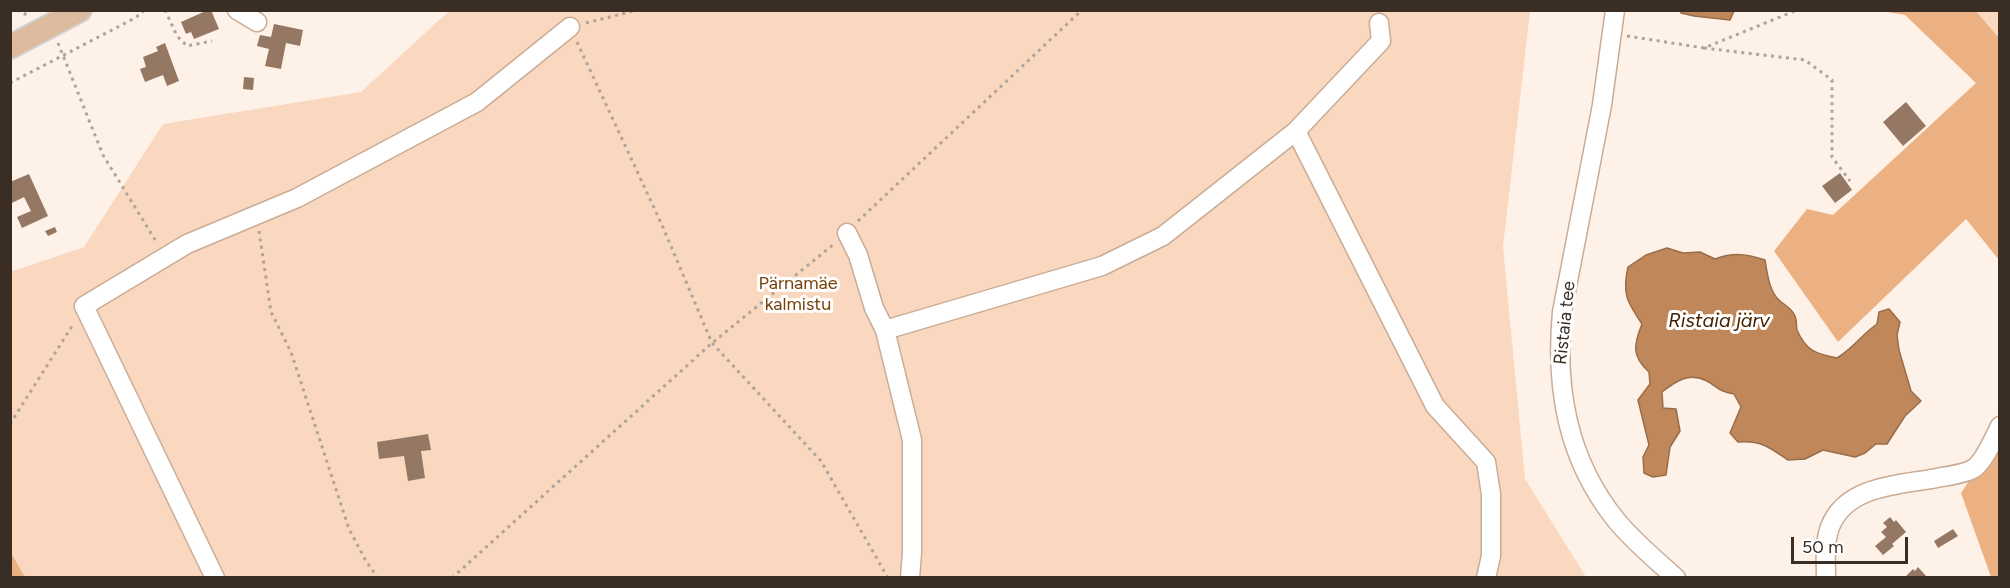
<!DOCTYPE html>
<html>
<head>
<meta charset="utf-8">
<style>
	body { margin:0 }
	#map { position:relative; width:2010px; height:588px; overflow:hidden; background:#fef1e8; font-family:Figtree,sans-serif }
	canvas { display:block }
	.frame { position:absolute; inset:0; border:12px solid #392d24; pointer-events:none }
	.scale { position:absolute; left:1791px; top:537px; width:117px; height:27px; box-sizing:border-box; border:3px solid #392d24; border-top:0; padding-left:8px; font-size:18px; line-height:21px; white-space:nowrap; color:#392d24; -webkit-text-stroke:4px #fff; paint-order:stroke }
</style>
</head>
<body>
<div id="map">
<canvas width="2010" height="588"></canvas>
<div class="frame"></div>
<div class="scale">50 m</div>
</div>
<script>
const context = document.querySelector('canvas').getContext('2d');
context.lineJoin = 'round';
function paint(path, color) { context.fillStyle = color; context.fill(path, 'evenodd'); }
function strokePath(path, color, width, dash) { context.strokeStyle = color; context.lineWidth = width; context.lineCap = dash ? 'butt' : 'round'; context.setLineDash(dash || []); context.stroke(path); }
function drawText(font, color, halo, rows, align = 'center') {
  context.font = font + ' Figtree,sans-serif'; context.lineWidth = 6; context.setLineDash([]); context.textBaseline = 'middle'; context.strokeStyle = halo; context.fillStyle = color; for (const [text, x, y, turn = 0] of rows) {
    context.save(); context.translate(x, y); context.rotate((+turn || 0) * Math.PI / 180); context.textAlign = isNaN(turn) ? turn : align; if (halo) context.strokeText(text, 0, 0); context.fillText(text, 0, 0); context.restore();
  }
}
paint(new Path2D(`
	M449,11H1530L1503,247L1525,479L1586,577H25L10,553V272L84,247L163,124L361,92Z
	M1976,11H1999V38Z`), '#f9d8bf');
paint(new Path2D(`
	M1882,11H1976L1999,38V260L1966,219L1838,342L1774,251L1807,209L1833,215L1976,83L1905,15Z
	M1999,436V577H1991L1961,493Z
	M11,553L25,577H11Z`), '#ecb182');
const water = new Path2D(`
	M1681,11V10L1734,11L1730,20L1694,16L1681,13Z
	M1667,248L1683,253L1700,252L1715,259C1734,252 1747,254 1765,260C1767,272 1769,291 1779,300C1784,305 1792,308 1795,316C1797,320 1796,326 1797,330C1806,351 1816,354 1837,358C1855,347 1861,335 1877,324L1879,312L1889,309L1900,322L1897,335L1899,350L1911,391L1921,401L1905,416L1887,444H1876L1865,453L1855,457L1823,450L1805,459L1788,460C1769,447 1761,440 1738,442L1730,433L1741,407L1734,394C1717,391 1720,388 1707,381C1689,372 1676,381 1662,392L1663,408L1676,409L1680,431L1670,447L1666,475L1653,477L1644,473L1643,457L1649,445L1638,400L1650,384L1649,372C1631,356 1634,344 1642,324C1627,302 1622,294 1628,267L1646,255Z`);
paint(water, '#c0885a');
strokePath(water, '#986d4a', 1.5);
paint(new Path2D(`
	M208,10H211L219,29L194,39L191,32L186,34L181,22Z
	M274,24L303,30L300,46L286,43L281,69L265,66L269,49L257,46L260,35L271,37Z
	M165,43L179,81L167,86L163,75L145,82L140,69L146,67L143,57L158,51L156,47Z
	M244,77L254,78L253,90L243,89Z
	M1906,102L1926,126L1903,146L1883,122Z
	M1840,173L1852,190L1835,203L1822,186Z
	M29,174L48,216L22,228L17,217L31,211L24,197L10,204V182Z
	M55,227L57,232L48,236L45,231Z
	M428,434L431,450L421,451L425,478L408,481L404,456L379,459L377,442Z
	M1890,517L1894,522L1896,520L1906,532L1892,544L1894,546L1883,555L1875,546L1886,537L1881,532L1887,527L1883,523Z
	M1953,529L1958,536L1938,548L1934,541Z
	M1918,567L1928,578H1904L1913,569L1915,571Z`), '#957863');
const minor = new Path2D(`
	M237,10L257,22
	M1615,10L1602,105L1562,312C1555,388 1567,459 1616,520C1633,541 1655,559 1676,578
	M1296,131L1435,406L1486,462L1491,494V556L1486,578
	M847,233L858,255L874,308L885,330L912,440V552L910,578
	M885,330L1102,266L1163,236L1296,131L1381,41L1379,23
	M215,578L84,306L187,244L297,198L477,102L570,27
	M1826,578C1826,561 1824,543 1830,527C1846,485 1900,485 1937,478C1948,476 1964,474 1973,469C1984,462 1994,438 2000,426`);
const major = new Path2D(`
	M10,47L80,10`);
strokePath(minor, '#caac95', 21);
strokePath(major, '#d3d1cf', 26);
strokePath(new Path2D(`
	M17,10L29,16
	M165,10L177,36L187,46L212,41
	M586,23L637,10
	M1627,36L1704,48L1797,10
	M577,42L662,225L712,343L821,461L888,578
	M58,43L103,155L157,243
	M1704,48L1805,60L1832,80V157L1850,181
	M10,83L135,18L145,10
	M858,221L1082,10
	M259,231L271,312L291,352L349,529L366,561L378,578
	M10,424L74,323
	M452,578L712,343L834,244`), '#afa39a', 3, [3, 4.5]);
strokePath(minor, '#fff', 18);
strokePath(major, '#ddbb9e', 22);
drawText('18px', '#774109', '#fff', [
	["Pärnamäe",798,284],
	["kalmistu",798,305]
]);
drawText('18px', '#392d24', '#fff', [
	["Ristaia tee",1565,323,-84]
]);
drawText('italic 20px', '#462100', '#fff', [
	["Ristaia järv",1719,321]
]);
</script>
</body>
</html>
